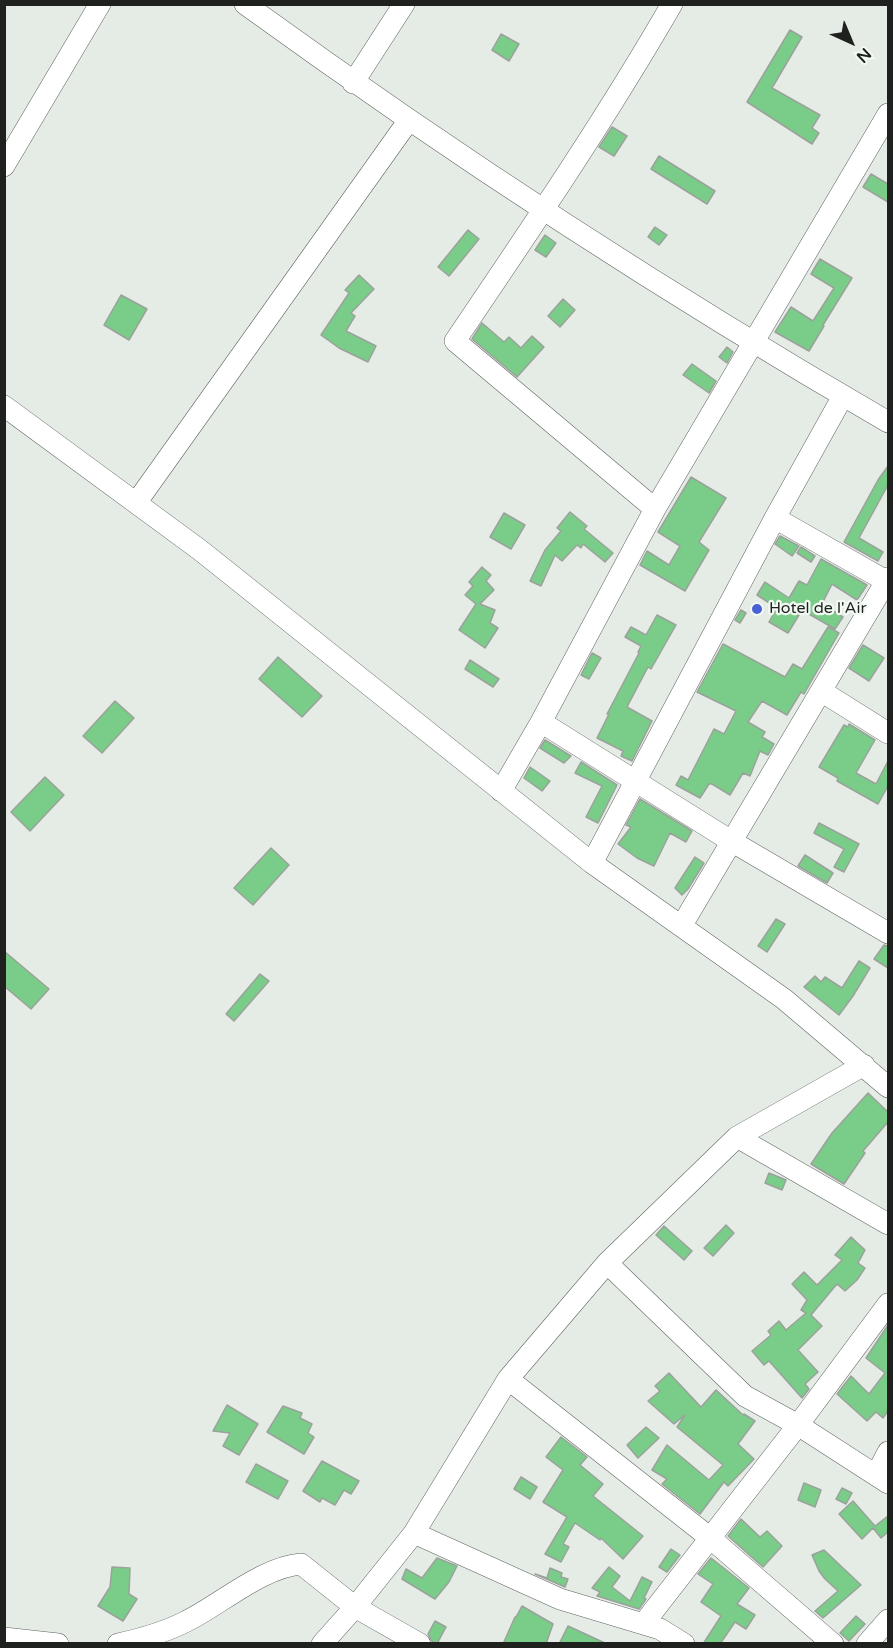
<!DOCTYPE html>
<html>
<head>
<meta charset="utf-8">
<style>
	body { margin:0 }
	#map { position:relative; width:893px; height:1648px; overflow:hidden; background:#e5ece6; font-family:"Varela Round",sans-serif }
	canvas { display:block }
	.frame { position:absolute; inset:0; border:6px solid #1e211e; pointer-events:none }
	.north { position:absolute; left:821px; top:12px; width:60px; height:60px; -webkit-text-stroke:4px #f2faf3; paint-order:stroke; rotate:136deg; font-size:16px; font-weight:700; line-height:24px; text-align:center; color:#1e211e }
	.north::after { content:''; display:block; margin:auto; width:21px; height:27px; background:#1e211e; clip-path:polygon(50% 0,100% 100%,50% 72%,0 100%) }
</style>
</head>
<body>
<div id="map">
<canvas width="893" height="1648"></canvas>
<div class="frame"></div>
<div class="north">N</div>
</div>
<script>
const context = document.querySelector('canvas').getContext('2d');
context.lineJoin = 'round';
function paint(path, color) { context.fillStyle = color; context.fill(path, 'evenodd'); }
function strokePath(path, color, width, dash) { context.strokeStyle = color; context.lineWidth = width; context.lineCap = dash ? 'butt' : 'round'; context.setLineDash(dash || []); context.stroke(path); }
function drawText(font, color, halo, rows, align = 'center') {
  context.font = font + ' "Varela Round",sans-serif'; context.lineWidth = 4.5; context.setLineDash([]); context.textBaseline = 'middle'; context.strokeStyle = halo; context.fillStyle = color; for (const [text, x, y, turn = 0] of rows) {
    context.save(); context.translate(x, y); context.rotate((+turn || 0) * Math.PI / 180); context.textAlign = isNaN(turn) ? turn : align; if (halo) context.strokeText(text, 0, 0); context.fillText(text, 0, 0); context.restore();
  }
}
const building = new Path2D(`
	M790,30L802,37L772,88L820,115L812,128L819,133L812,144L747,102Z
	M501,34L519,44L509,61L492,50Z
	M612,127L627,136L614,156L599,147Z
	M659,156L715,191L707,204L651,169Z
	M871,174L888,184V202L863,187Z
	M655,227L667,235L659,245L648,237Z
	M468,230L479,239L449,276L438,267Z
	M545,235L556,243L546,257L535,250Z
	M820,259L852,278L823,325L824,326L809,351L775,332L791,307L813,321L834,288L811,274Z
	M359,275L374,289L351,313L355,316L346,331L376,346L368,362L339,348L321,335L349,293L345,290Z
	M121,295L147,309L129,340L104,325Z
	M563,299L575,310L560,327L548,316Z
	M482,323L504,342L509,337L521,348L532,336L544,347L517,377L472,339Z
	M727,347L733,352L727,363L719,357Z
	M692,364L716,381L709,393L683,375Z
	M888,466V485L859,538L883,552L878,561L844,542L878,480Z
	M691,477L726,498L699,542L709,550L685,591L640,565L647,551L669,565L680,546L658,532Z
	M570,512L587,526L584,529L613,553L605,562L583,544L581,548L577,545L562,561L555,555L541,586L530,581L545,550L561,531L557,528Z
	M504,513L525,525L511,549L490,537Z
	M780,536L799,546L792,556L775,544Z
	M801,547L815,556L811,562L797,553Z
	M821,559L867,585L857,600L832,584L822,604L843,617L835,629L802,610L788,633L769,622L777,608L757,595L765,582L789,598L799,581L807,585Z
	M482,567L491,575L486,581L494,590L480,604L495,610L490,623L498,628L485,648L459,630L476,604L465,595L473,586L469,582Z
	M741,610L746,613L740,623L735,620Z
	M657,615L676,625L651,669L648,667L627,707L652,721L632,761L621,756L623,751L597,738L609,714H607L639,653L638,652L641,646L625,637L631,627L646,635Z
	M828,627L839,633L804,694L801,692L787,715L762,701L748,722L765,732L762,737L774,744L768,755L760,751L750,776L743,773L730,795L712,784H709L700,798L676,785L681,776L688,780L714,729L724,734L736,711L697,692L723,644L785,677L793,664L802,669Z
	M863,645L884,658L869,681L849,668Z
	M592,653L601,658L589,679L581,675Z
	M278,657L322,696L302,717L259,679Z
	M470,660L499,679L493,687L465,669Z
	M115,701L134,718L102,753L83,736Z
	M849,724L875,740L856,773L876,784L888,761V786L878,804L837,781L838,778L819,767L844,725L848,727Z
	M545,740L571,756L564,763L540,748Z
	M581,762L617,785L598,823L586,817L602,786L575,773Z
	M530,767L550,781L542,791L524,778Z
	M45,777L64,795L30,831L11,812Z
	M640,799L692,831L686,842L670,833L654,866L637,858L618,844L631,827L626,825Z
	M819,823L859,844L844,872L834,867L844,849L814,833Z
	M271,848L289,865L253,905L234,888Z
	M805,855L833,873L827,883L798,866Z
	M695,857L704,863L688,889L682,895L675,888Z
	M776,919L785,924L767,952L758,946Z
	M884,945L888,946V968L874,959Z
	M4,951L49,989L31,1009L4,986Z
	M859,961L870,968L853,996L839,1015L804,987L815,976L821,982L825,977L842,988Z
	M260,974L269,981L234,1021L226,1014Z
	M868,1093L888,1112V1122L863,1151L865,1153L844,1184L811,1164L832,1133Z
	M769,1173L786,1180L782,1190L765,1183Z
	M726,1225L734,1233L713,1256L704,1248Z
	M664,1226L692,1251L684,1260L656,1235Z
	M851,1237L865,1250L858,1263L865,1268L857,1280L845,1291L837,1284L811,1315L822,1326L798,1350L818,1372L805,1384L809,1389L802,1398L769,1361L764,1365L752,1351L771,1335L768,1331L779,1321L786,1330L806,1313L801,1310L807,1300L792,1284L804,1272L817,1285L842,1260L835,1255Z
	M888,1325V1411L883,1418L876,1412L867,1421L837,1394L851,1376L869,1394L885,1373L866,1358Z
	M669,1373L701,1407L716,1390L743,1415L744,1414L755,1421L738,1444L754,1459L728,1486L724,1482L700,1514L662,1484L667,1479L652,1470L667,1445L709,1480L723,1465L677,1427L685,1415L674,1424L648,1401L660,1391L655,1386Z
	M227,1405L258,1424L239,1455L223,1446L230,1433L213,1431Z
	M283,1406L302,1413L300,1418L312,1424L308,1433L314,1437L304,1454L267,1432Z
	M646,1427L659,1438L638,1458L627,1445Z
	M561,1437L587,1457L580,1465L603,1484L593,1496L643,1536L623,1559L601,1538L600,1540L575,1523L563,1544L569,1547L561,1562L545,1554L567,1517L543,1502L563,1470L546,1457Z
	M322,1461L359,1481L351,1494L344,1490L335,1505L322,1498L320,1502L303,1491Z
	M256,1464L288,1481L278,1499L246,1482Z
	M521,1477L537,1487L530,1499L514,1489Z
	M804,1483L821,1490L815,1507L798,1500Z
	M842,1488L852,1493L846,1504L836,1499Z
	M853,1501L875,1526L888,1516V1532L881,1538L873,1528L862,1539L839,1514Z
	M741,1519L760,1537L767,1531L782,1546L763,1567L728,1536Z
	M671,1549L680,1555L667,1572L659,1567Z
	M824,1550L861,1585L823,1618L815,1611L838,1591L825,1579L819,1571L812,1555Z
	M437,1558L457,1566L449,1582L435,1599L402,1579L406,1569L422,1578Z
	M711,1558L749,1588L737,1604L755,1615L746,1629L735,1622L720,1644H703L721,1616L701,1602L713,1584L698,1574Z
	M112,1567L130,1568L129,1594L137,1599L123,1621L98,1606L110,1587Z
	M609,1567L620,1576L612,1587L630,1601L642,1577L652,1582L644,1598L646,1599L639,1609L597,1596L600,1592L592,1588Z
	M550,1568L562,1573L561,1577L568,1579L565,1587L535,1574L547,1578Z
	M522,1606L553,1624L546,1644H503L515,1617H516Z
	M856,1616L865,1624L849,1641L840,1633Z
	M435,1621L446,1627L437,1644L433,1643L428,1634Z
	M568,1626L607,1644H559Z`);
paint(building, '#7acd88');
strokePath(building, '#9ba19b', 1.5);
const minor = new Path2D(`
	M245,4C452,154 667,294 888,422
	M353,83L404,4
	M4,166L100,4
	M4,406L200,550L592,863L784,999L888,1087
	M136,503L409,120
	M655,509L455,341C530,230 605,120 672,4
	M775,518L888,582
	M821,691L888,733
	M541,722L731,841L888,933
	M501,791L541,722L655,509L888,114
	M592,863L775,518L843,396
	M682,925L888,578
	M864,1065L737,1137L607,1263L745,1396L798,1425L888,1483
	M737,1137L888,1224
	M607,1263L508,1379L709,1537L833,1644
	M876,1475L888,1452
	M414,1533L560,1599L660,1629L684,1644
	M644,1623L798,1425L888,1304
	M4,1638L58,1644
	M118,1644C141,1639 163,1633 185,1622C220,1605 262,1567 301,1564L355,1607L420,1644
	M322,1644L355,1607L414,1533L508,1379
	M867,1644L888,1620`);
strokePath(minor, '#5e645f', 22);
strokePath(minor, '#fff', 21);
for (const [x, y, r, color] of [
	[757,609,6,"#4662d6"]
]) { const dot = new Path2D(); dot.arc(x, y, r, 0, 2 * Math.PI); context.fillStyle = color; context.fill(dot); strokePath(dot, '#f2faf3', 2); }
drawText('16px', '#1e211e', '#f2faf3', [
	["Hotel de l'Air",769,609]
], 'left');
</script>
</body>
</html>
